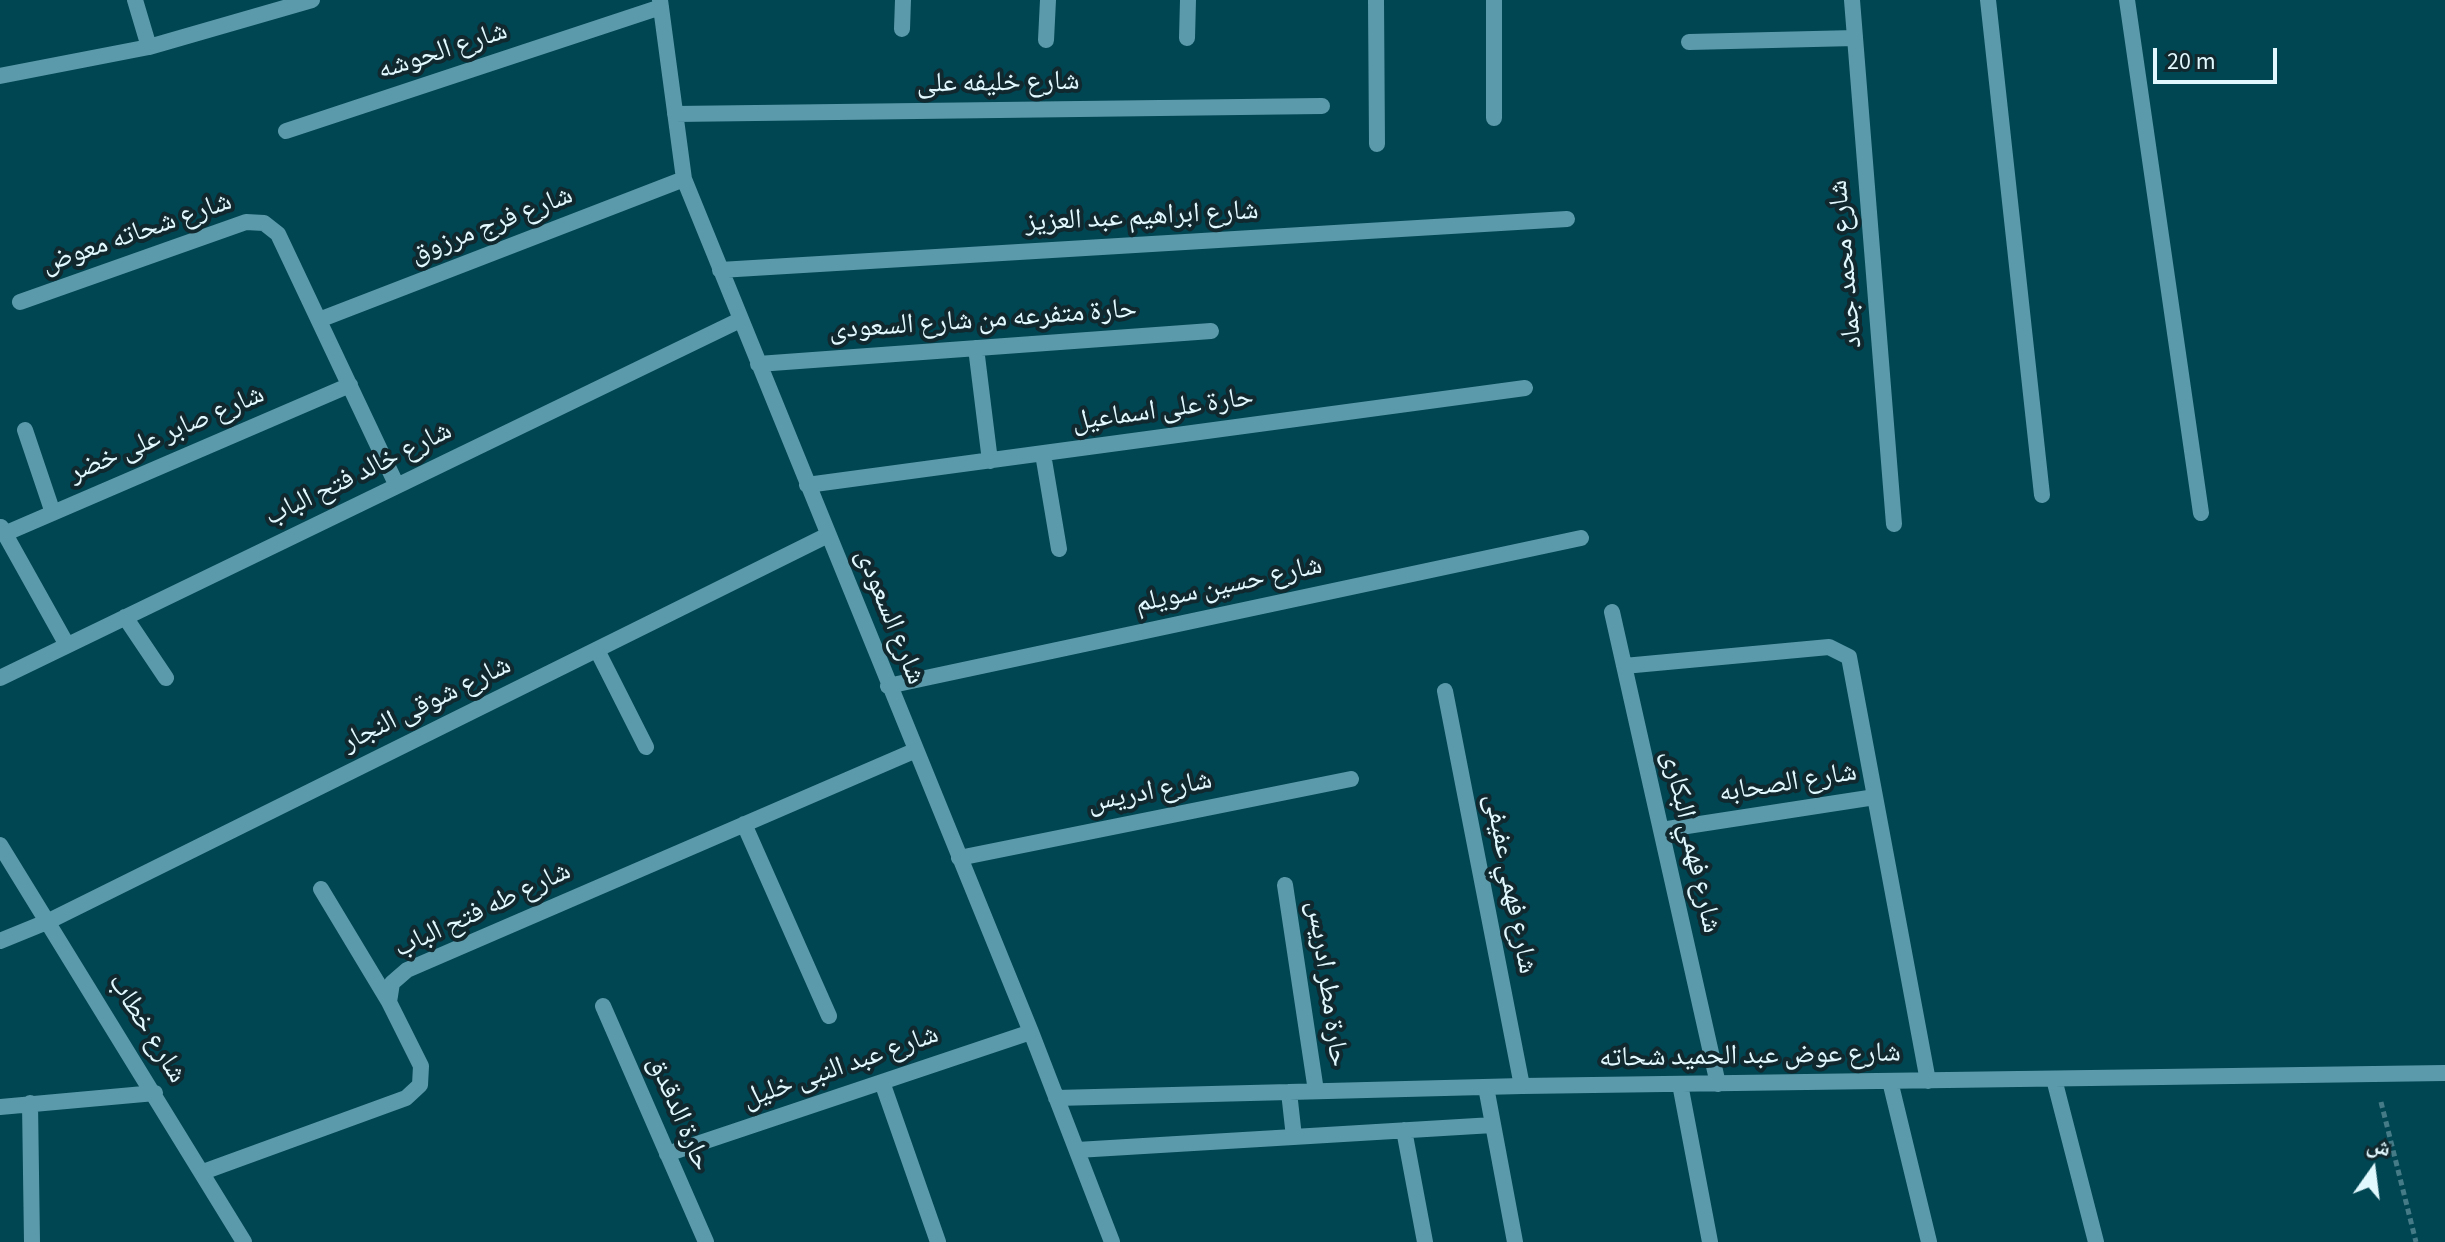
<!DOCTYPE html>
<html>
<head>
<meta charset="utf-8">
<style>
	body { margin:0 }
	#map { position:relative; width:2445px; height:1242px; overflow:hidden; background:#004552; font-family:"Source Sans 3","Noto Naskh Arabic",sans-serif }
	canvas { display:block }
	.north { position:absolute; left:2333px; top:1130px; width:80px; height:80px; -webkit-text-stroke:6px #10282e; paint-order:stroke; rotate:14deg; font-size:22px; font-weight:700; line-height:32px; text-align:center; color:#e1f8fe }
	.north::after { content:''; display:block; margin:auto; width:28px; height:36px; background:#e1f8fe; clip-path:polygon(50% 0,100% 100%,50% 72%,0 100%) }
	.scale { position:absolute; left:2153px; top:48px; width:124px; height:36px; box-sizing:border-box; border:4px solid #e1f8fe; border-top:0; padding-left:10px; font-size:24px; line-height:28px; white-space:nowrap; color:#e1f8fe; -webkit-text-stroke:6px #10282e; paint-order:stroke }
</style>
</head>
<body>
<div id="map">
<canvas width="2445" height="1242"></canvas>
<div class="north">ش</div>
<div class="scale">20 m</div>
</div>
<script>
const context = document.querySelector('canvas').getContext('2d');
context.lineJoin = 'round';
function strokePath(path, color, width, dash) { context.strokeStyle = color; context.lineWidth = width; context.lineCap = dash ? 'butt' : 'round'; context.setLineDash(dash || []); context.stroke(path); }
function drawText(font, color, halo, rows, align = 'center') {
  context.font = font + ' "Source Sans 3","Noto Naskh Arabic",sans-serif'; context.lineWidth = 8; context.setLineDash([]); context.textBaseline = 'middle'; context.strokeStyle = halo; context.fillStyle = color; for (const [text, x, y, turn = 0] of rows) {
    context.save(); context.translate(x, y); context.rotate((+turn || 0) * Math.PI / 180); context.textAlign = isNaN(turn) ? turn : align; if (halo) context.strokeText(text, 0, 0); context.fillText(text, 0, 0); context.restore();
  }
}
strokePath(new Path2D(`
	M2381,1102L2416,1242`), '#447b86', 5, [6, 4]);
strokePath(new Path2D(`
	M135,0L149,47
	M660,0L684,179L1031,1032L1112,1242
	M1376,0L1377,144
	M1494,0V118
	M1852,0L1894,524
	M1988,0L2042,495
	M2127,0L2201,513
	M902,29L903,0
	M1187,38L1188,0
	M1046,40L1048,0
	M1689,42L1855,38
	M0,76L149,47L312,0
	M675,114L1322,106
	M286,131L661,7
	M720,270L1567,219
	M20,302L246,222L264,223L278,234L397,486
	M319,320L684,179
	M976,348L990,461
	M758,364L1211,331
	M25,430L53,513
	M1043,454L1059,549
	M807,485L1525,388
	M1,527L67,645
	M4,534L350,385
	M1612,612L1718,1084
	M125,617L166,678
	M597,650L646,747
	M1624,666L1829,647L1849,657L1928,1081
	M0,678L740,320
	M888,686L1581,538
	M1445,691L1522,1086
	M744,824L829,1016
	M1661,830L1875,797
	M0,845L244,1242
	M959,858L1351,779
	M1285,885L1316,1091
	M321,889L389,1002
	M0,941L49,921L828,535
	M603,1006L706,1242
	M2054,1079L2096,1242
	M1890,1081L1929,1242
	M882,1082L938,1242
	M1680,1084L1710,1242
	M1486,1087L1515,1242
	M1289,1092L1294,1137
	M1056,1098L1522,1086L2445,1073
	M30,1103L32,1242
	M0,1107L155,1093
	M1404,1130L1425,1242
	M1077,1150L1493,1125
	M667,1154L1031,1032
	M203,1172L406,1098L420,1085L421,1066L389,1002L392,983L407,970L914,751`), '#5b9aaa', 16);
drawText('28px', '#e1f8fe', '#10282e', [
	["شارع الحوشه",443,52,-18],
	["شارع خليفه على",998,84,-1],
	["شارع ابراهيم عبد العزيز",1142,218,-3],
	["شارع فرج مرزوق",492,226,-21],
	["شارع شحاته معوض",137,234,-19],
	["شارع محمد جماد",1847,264,-95],
	["حارة متفرعه من شارع السعودى",983,321,-4],
	["حارة على اسماعيل",1163,411,-8],
	["شارع صابر على خضر",167,435,-23],
	["شارع خالد فتح الباب",359,475,-26],
	["شارع حسين سويلم",1229,586,-12],
	["شارع السعودى",889,617,68],
	["شارع شوقى النجار",427,705,-26],
	["شارع الصحابه",1788,784,-9],
	["شارع ادريس",1150,793,-11],
	["شارع فهمي البكارى",1690,842,77],
	["شارع فهمي عفيفى",1509,884,79],
	["شارع طه فتح الباب",483,911,-25],
	["حارة مطر ادريس",1326,984,82],
	["شارع خطاب",146,1029,58],
	["شارع عوض عبد الحميد شحاته",1750,1057,-1],
	["شارع عبد النبى خليل",841,1068,-19],
	["حارة الدقدق",678,1114,67]
]);
</script>
</body>
</html>
